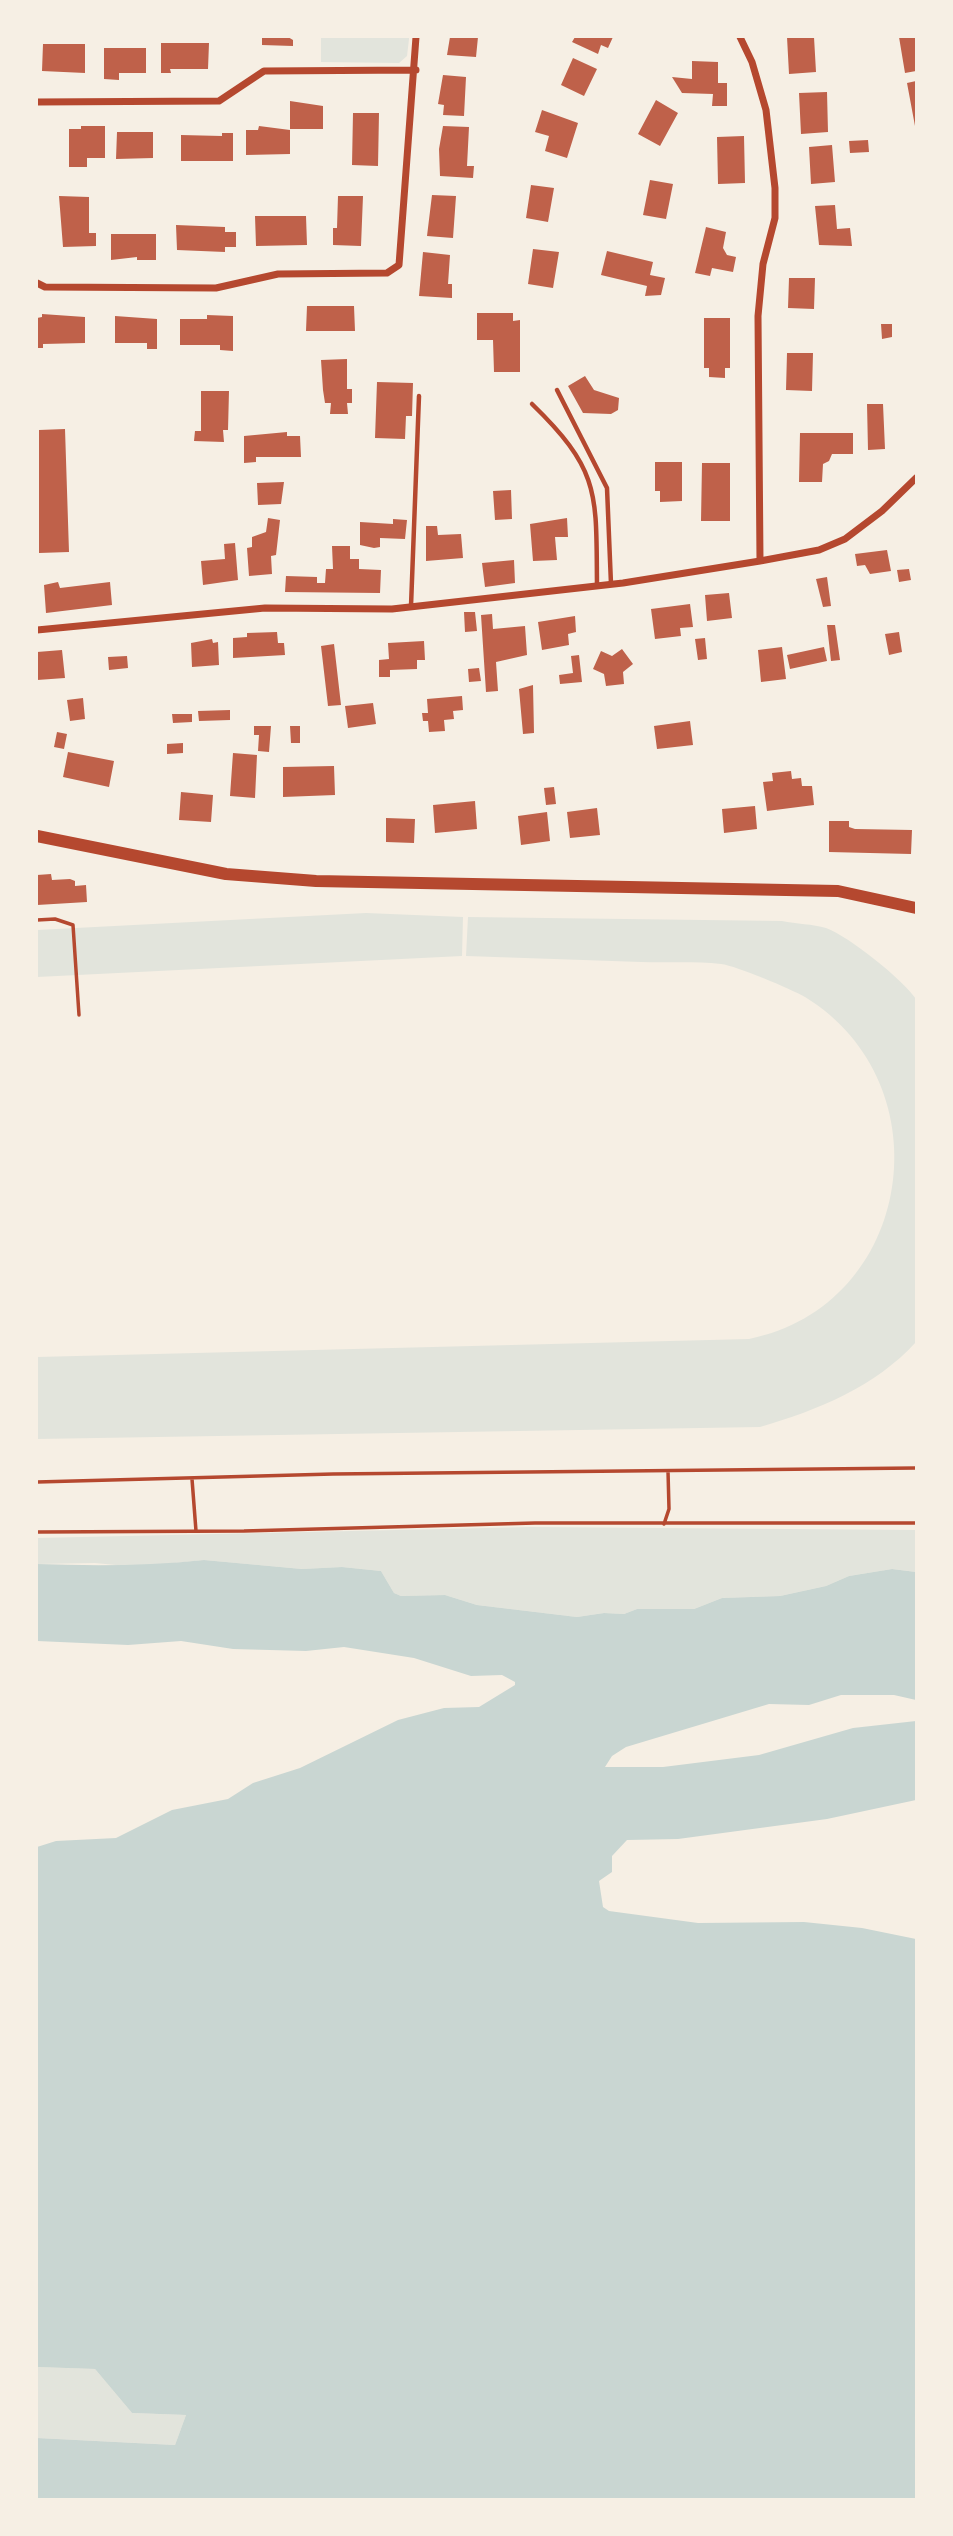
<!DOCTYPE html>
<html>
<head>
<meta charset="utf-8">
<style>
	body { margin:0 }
	#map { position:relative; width:953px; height:2536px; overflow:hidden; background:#f6efe4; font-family:Poppins,sans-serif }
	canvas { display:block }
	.frame { position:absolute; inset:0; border:38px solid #f6efe4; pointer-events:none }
</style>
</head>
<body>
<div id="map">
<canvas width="953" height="2536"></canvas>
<div class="frame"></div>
</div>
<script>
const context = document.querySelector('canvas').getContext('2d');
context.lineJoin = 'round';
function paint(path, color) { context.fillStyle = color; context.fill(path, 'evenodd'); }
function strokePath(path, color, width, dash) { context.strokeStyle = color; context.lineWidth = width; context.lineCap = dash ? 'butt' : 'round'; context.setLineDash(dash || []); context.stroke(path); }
paint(new Path2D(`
	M321,37H409V39L407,56L399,63L321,62Z
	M366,913L463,917L462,956L37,977V930Z
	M468,917L782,921C796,924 813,924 826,928C850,937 902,979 916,999V1342C875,1387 818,1410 760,1427L37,1439V1357L749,1339C914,1306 947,1084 805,997C791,989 737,966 721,964C695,961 668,963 641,962C583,960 525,958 466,956Z
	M531,1527L916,1530V1572L892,1569L849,1576L826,1586L780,1596L722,1598L694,1609H637L624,1614L604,1613L577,1617L477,1605L445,1595L401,1596L394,1593L381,1571L342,1567L302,1569L204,1560L136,1567L95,1563L37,1564V1538Z
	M37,2367L95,2369L132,2413L186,2415L175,2445L37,2438Z`), '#e2e4dc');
paint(new Path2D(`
	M204,1560L302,1569L342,1567L381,1571L394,1593L401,1596L445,1595L477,1605L577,1617L604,1613L624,1614L637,1609H694L722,1598L780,1596L826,1586L849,1576L892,1569L916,1572V1700L894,1695H841L809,1705L769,1704L626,1747L612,1756L605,1767H663L759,1755L853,1728L916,1721V1800L827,1819L678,1839L627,1840L612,1856V1872L599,1881L603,1907L609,1911L698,1923L804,1922L862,1928L916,1939V2499H37V2438L175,2445L186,2415L132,2413L95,2369L37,2367V1847L56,1841L116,1838L172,1810L228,1799L253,1783L300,1768L398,1720L444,1708L479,1707L515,1685V1682L502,1675L471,1676L414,1658L344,1647L306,1651L233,1649L181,1641L128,1645L37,1641V1564C93,1566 148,1566 204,1560Z`), '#c9d6d2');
paint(new Path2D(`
	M262,37H288L293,40V46L262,45Z
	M450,37H478L476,57L447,55Z
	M575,37L584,38L613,37L608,48L601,45L598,54L572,42Z
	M787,37H814L816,72L789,74Z
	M899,37H916V71L905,73Z
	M161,43H209L208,69H170L171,73H161Z
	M43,44H85V73L42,71Z
	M104,48H146V73H119V80L104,79Z
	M573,58L597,69L584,96L561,85Z
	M692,61L718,62V83H727V106H712L713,94L682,93L672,77L692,79Z
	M443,75L466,77L464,116L443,115L444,105L438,104Z
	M916,81V126H915L907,83Z
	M827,92L828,132L801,134L799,93Z
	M656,100L678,113L660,146L638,134Z
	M290,101L323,106V129H290Z
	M542,110L578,123L567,158L545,151L549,136L535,132Z
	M353,113H379L378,166L352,165Z
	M81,126H105V158H87V167H69V129H81Z
	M259,126L290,130V154L246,155V130H258Z
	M443,126L469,127L467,166H474L473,178L440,176L439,149Z
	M117,132H153V158L116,159Z
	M222,133H233V161H181V135L222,136Z
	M744,136L745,183L718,184L717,137Z
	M868,140L869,152L850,153L849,141Z
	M832,145L835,182L811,184L809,147Z
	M650,180L673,184L666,219L643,215Z
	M531,185L554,188L548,222L526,218Z
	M432,195L456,196L453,238L427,236Z
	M59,196L89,197V233H96V246L63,247Z
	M338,196H363L361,246L333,245V228H337Z
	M835,205L837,229L850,228L852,246L819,245L815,206Z
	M255,216H306L307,245L256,246Z
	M176,225L225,227V232H236V247H225V252L177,250Z
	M706,227L726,232L723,248L727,255L736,257L733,272L712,268L710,276L695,273Z
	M111,234H156V260H137V257L111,260Z
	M533,249L559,252L553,288L528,284Z
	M607,251L653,262L650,275L665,278L661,295L645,296L647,286L601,275Z
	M423,252L450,255L448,284H452V298L419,296Z
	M789,278H815L814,309L788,308Z
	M307,306H354L355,331H306Z
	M477,313H513V321L520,320V372H494L493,340H477Z
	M42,314L85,317V343L43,344V348H37V318L42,317Z
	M207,315L233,316V351L220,350V345H180V319H207Z
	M115,316L157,319V349H147V343H115Z
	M704,318H730V368H725V378L709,377V368H704Z
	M881,324H892V337L882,339Z
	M787,353H813L812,391L786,390Z
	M347,359V389H352V403H347L348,414H330L331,403H325L323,390L321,360Z
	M585,376L594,390L619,398L618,410L611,414L583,413L568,386Z
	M377,382L413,383L412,416H406L405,439L375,438Z
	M201,391H229L228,430H223L224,442L194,441L195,431H201Z
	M867,404H883L885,449L868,450Z
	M65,429L69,552L39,553V430Z
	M287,432V436H300L301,457H256V462L244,463V436Z
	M800,433H853V454H832L829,461L823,464L822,482H799Z
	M655,462H682V501L660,502V491H655Z
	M702,463H730V521H701Z
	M284,482L281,504L258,505L257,483Z
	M511,490L512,519L495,520L493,491Z
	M268,518L280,520L276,555L271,556L272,574L249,576L247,548L252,547V537L266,532Z
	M567,518L568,537H555L557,560L533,561L530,524Z
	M393,519L407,520L405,539L380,538V547L374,548L360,545V522L393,524Z
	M426,526H437L438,535L461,534L463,558L426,561Z
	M235,543L238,580L203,585L201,561L225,559L224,544Z
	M332,546H350V559H359V569L381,570L380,593L285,592L286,576L317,577V583H325L326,569H333Z
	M887,550L891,571L870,574L865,565L857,566L855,554Z
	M514,560L515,583L485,587L482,563Z
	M909,569L911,580L899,582L897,570Z
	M827,577L831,606L823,607L816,579Z
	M58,582L60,588L110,582L112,605L46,613L44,585Z
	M729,593L732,618L707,621L705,595Z
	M690,604L693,627L680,628L681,636L655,639L651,609Z
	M464,612H475L477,631L465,632Z
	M492,614L493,629L525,626L527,655L496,662L498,691L486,692L481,615Z
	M575,616L576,632L568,634L569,645L542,650L538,622Z
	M827,625H835L840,660L831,661Z
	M277,632L278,643H284L285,655L233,658V638L247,637V633Z
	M899,632L902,652L889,655L885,634Z
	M705,638L707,659L698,660L695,639Z
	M212,639L213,643L218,642L219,665L192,667L191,643Z
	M424,641L425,660H417V669L390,670V677H379V660L389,659L388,643Z
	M334,644L341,705L328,706L321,646Z
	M782,647L786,679L761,682L758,650Z
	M824,647L827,661L790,669L787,655Z
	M622,649L633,664L623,672L624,684L606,686L604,674L593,669L601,651L612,656Z
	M62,650L65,678L37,680V652Z
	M579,655L582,682L560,684L559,675L573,673L571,656Z
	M127,656L128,668L109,670L108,657Z
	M479,668L481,681L469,682L468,669Z
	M533,685L534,733L523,734L519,689Z
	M462,696L463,710L453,711L454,719L444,720L445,731L429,732L428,721H423L422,713H428L427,699Z
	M83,698L85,719L70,721L67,700Z
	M373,703L376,724L348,728L345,706Z
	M230,710V720L199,721L198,711Z
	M172,714H192V722L173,723Z
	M690,721L693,745L657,749L654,726Z
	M254,726H271L269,752L258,751L259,735H254Z
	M290,726H300V743H291Z
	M57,732L67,734L64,749L54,747Z
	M183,743V753L167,754V744Z
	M68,752L114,761L109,787L63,777Z
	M233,753L257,755L255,798L230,796Z
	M334,766L335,795L283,797V767Z
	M791,771L792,779L801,778L802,786H812L814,805L767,811L763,782L773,781L772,773Z
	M554,787L556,804L546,805L544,788Z
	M181,792L213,795L211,822L179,820Z
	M475,801L477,829L435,833L433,805Z
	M755,806L757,829L724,833L722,809Z
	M597,808L600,835L570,838L567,812Z
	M547,812L550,841L521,845L518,816Z
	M386,818L415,819L414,843L386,842Z
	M829,821H849V827L855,829L912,830L911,854L829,852Z
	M51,874L52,880L70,879L75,881V886L86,885L87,902L37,905V875Z`), '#bf614a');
strokePath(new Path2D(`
	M37,920L55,919L73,925L79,1015
	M192,1479L196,1531
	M37,1482L333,1474L916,1468
	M664,1524L669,1509L668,1471
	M37,1532L244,1531L535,1523H916`), '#b5482f', 3.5);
strokePath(new Path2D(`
	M557,390L607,488L611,584
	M532,404C601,471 596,494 597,585
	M411,606L419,396`), '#b5482f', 4.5);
strokePath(new Path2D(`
	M740,37L752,62L766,110L775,188V218L763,264L758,316L760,561
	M37,102L219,101L264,71L416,70
	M37,283L45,287L216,288L278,274L387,273L399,265L416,37
	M37,630L265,608L392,609L623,583L760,561L819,550L845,539L882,511L916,478`), '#b5482f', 7);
strokePath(new Path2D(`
	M37,836L226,874L316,881L838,891L916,908`), '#b5482f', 12);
</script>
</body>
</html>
